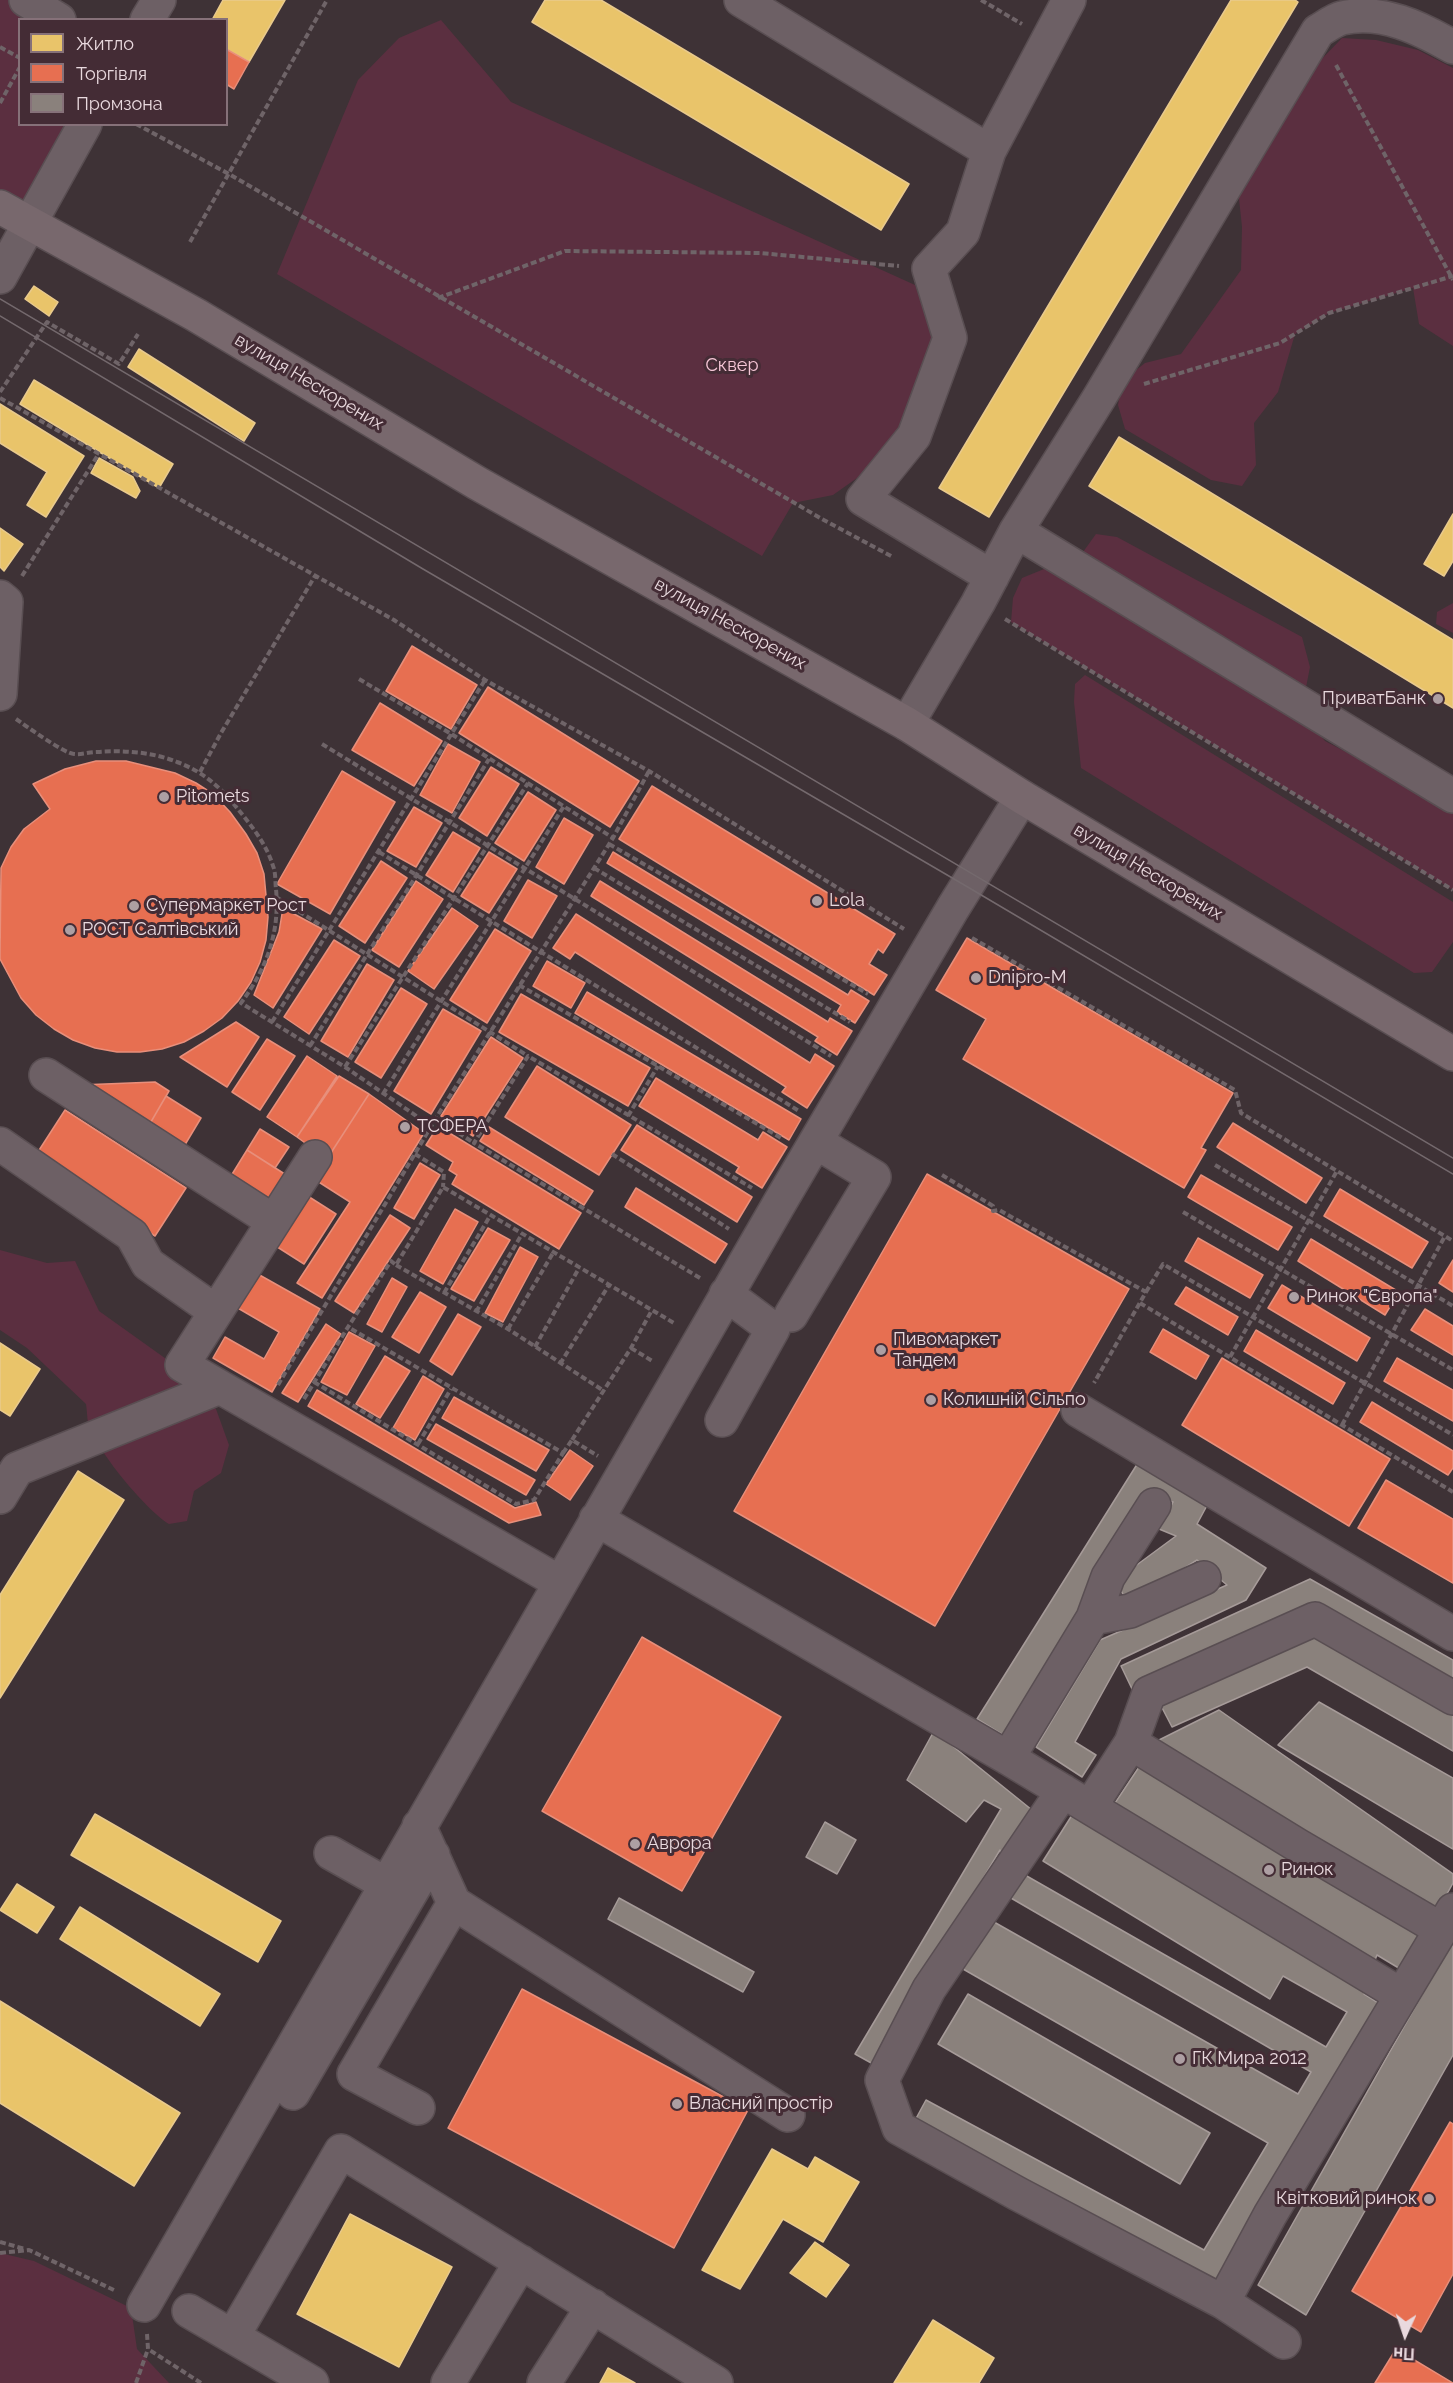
<!DOCTYPE html>
<html>
<head>
<meta charset="utf-8">
<style>
	body { margin:0 }
	#map { position:relative; width:1453px; height:2383px; overflow:hidden; background:#3e3236; font-family:Raleway,sans-serif }
	canvas { display:block }
	.legend { position:absolute; left:18px; top:18px; width:210px; height:108px; box-sizing:border-box; background:#442c35; border:2px solid #867179; margin:0; padding:8px 10px; list-style:none; font-size:18px; color:#e9d9de }
	.legend li { display:flex; align-items:center; gap:12px; height:30px }
	.legend b { width:30px; border:2px solid #867179 }
	.north { position:absolute; left:1375px; top:2305px; width:60px; height:60px; -webkit-text-stroke:4px #442c35; paint-order:stroke; rotate:183deg; font-size:16px; font-weight:700; line-height:24px; text-align:center; color:#e9d9de }
	.north::after { content:''; display:block; margin:auto; width:21px; height:27px; background:#e9d9de; clip-path:polygon(50% 0,100% 100%,50% 72%,0 100%) }
</style>
</head>
<body>
<div id="map">
<canvas width="1453" height="2383"></canvas>
<ul class="legend">
<li><b style="height:16px;background:#e9c46a"></b>Житло</li>
<li><b style="height:16px;background:#e76f51"></b>Торгівля</li>
<li><b style="height:16px;background:#8a817c"></b>Промзона</li>
</ul>
<div class="north">Пн</div>
</div>
<script>
const context = document.querySelector('canvas').getContext('2d');
context.lineJoin = 'round';
function paint(path, color) { context.fillStyle = color; context.fill(path, 'evenodd'); }
function strokePath(path, color, width, dash) { context.strokeStyle = color; context.lineWidth = width; context.lineCap = dash ? 'butt' : 'round'; context.setLineDash(dash || []); context.stroke(path); }
function drawText(font, color, halo, rows, align = 'center') {
  context.font = font + ' Raleway,sans-serif'; context.lineWidth = 6; context.setLineDash([]); context.textBaseline = 'middle'; context.strokeStyle = halo; context.fillStyle = color; for (const [text, x, y, turn = 0] of rows) {
    context.save(); context.translate(x, y); context.rotate((+turn || 0) * Math.PI / 180); context.textAlign = isNaN(turn) ? turn : align; if (halo) context.strokeText(text, 0, 0); context.fillText(text, 0, 0); context.restore();
  }
}
paint(new Path2D(`
	M0,0H26L59,19L20,20V124L85,125L29,222L0,206Z
	M441,20L511,102L915,285L936,344L905,426L874,466L833,495L793,503L762,556L277,274L358,80L399,38Z
	M1342,38L1376,40L1418,50L1453,68V346L1419,324L1413,288L1329,313L1295,334L1278,392L1254,423L1256,465L1242,486L1211,480L1125,429L1118,405L1122,381L1145,363L1181,354L1241,270L1242,227L1238,189L1315,66Z
	M1096,534L1117,537L1302,637L1310,667L1301,713L1325,741L1453,808V890L1011,622L1013,598L1022,578L1049,567L1068,563L1083,552Z
	M1453,603V633L1436,624L1437,612Z
	M1085,675L1453,902V942L1432,972L1414,973L1081,768L1074,702L1075,684Z
	M0,1250L47,1263L75,1261L99,1311L169,1361L216,1409L229,1445L221,1473L194,1491L187,1521L169,1524C145,1509 96,1450 88,1423C87,1417 87,1410 86,1404L27,1348L0,1330Z
	M0,2253L34,2261L131,2308L137,2349L169,2383H0Z`), '#5b2f40');
const homes = new Path2D(`
	M223,0H285L249,62L226,49V20H212Z
	M545,0H601L909,184L881,230L532,22Z
	M1231,0H1295L1298,2L989,517L939,488Z
	M34,286L58,302L49,316L25,299Z
	M139,349L255,423L244,441L128,367Z
	M34,380L173,464L159,488L20,404Z
	M0,404L84,456L46,517L27,505L47,472L0,443Z
	M1119,437L1453,640V708L1089,486Z
	M99,458L133,477L140,491L136,498L91,473Z
	M1453,514V561L1444,576L1424,564Z
	M0,528L23,544L4,571L0,567Z
	M0,1343L40,1369L10,1416L0,1410Z
	M78,1471L124,1500L0,1698V1595Z
	M95,1814L281,1921L258,1962L71,1855Z
	M17,1884L54,1907L37,1933L0,1910Z
	M80,1907L220,1994L200,2026L60,1939Z
	M0,2001L180,2113L134,2186L0,2103Z
	M772,2149L808,2169L815,2157L859,2182L823,2242L783,2219L740,2289L702,2270Z
	M350,2214L452,2267L399,2367L297,2314Z
	M815,2242L849,2265L826,2297L790,2273Z
	M933,2320L994,2358L979,2383H894Z
	M608,2368L635,2383H600Z`);
paint(homes, '#e9c46a');
strokePath(homes, '#e9ca8d', 1.5);
const shops = new Path2D(`
	M226,49L249,62L234,89L226,84Z
	M412,646L477,685L451,729L386,691Z
	M488,687L639,781L610,827L459,733Z
	M380,703L442,741L414,786L352,750Z
	M448,744L480,762L452,813L420,795Z
	M96,761H126L175,773L196,783L213,794L230,812L246,834L257,853L264,874L268,917L266,940L260,962L251,982L238,1001L222,1018L204,1031L184,1042L162,1049L140,1052H117L95,1048L73,1040L54,1029L36,1015L21,998L0,959L1,868L11,847L24,829L50,809L33,784L65,769Z
	M491,767L519,784L487,836L459,818Z
	M342,771L395,802L330,914L277,884Z
	M652,786L895,934L883,953L878,949L869,964L887,975L874,995L619,839Z
	M528,792L556,810L524,861L495,843Z
	M414,807L442,823L416,867L387,851Z
	M564,818L593,835L564,884L536,867Z
	M453,832L480,848L453,892L426,875Z
	M489,852L517,869L489,913L461,896Z
	M613,852L848,995L851,990L869,1001L855,1023L837,1012L841,1005L607,863Z
	M381,861L407,878L365,943L339,926Z
	M528,880L557,896L532,938L504,921Z
	M416,881L443,899L399,967L372,950Z
	M600,881L828,1022L830,1018L852,1031L837,1055L815,1041L818,1037L591,896Z
	M283,908L322,929L273,1008L254,995L279,932Z
	M452,908L478,926L434,989L408,971Z
	M576,914L810,1063L815,1054L834,1066L807,1108L782,1092L786,1087L575,952L570,959L553,948Z
	M495,929L531,951L487,1023L450,1000Z
	M967,938L1233,1093L1201,1148L1206,1150L1184,1188L963,1059L986,1019L936,990Z
	M334,940L360,956L309,1034L284,1017Z
	M547,961L585,983L571,1008L533,986Z
	M367,964L394,980L348,1057L321,1041Z
	M401,988L427,1004L381,1078L355,1062Z
	M587,992L801,1119L789,1140L575,1013Z
	M521,994L650,1068L628,1106L499,1032Z
	M443,1009L481,1031L431,1114L394,1091Z
	M236,1022L259,1037L227,1087L180,1057Z
	M491,1037L523,1058L473,1136L441,1116Z
	M267,1039L295,1056L260,1110L232,1092Z
	M307,1056L337,1076L297,1137L267,1117Z
	M537,1066L631,1125L599,1175L505,1117Z
	M339,1076L369,1094L327,1159L297,1137Z
	M656,1078L758,1140L763,1132L787,1147L762,1188L736,1172L739,1167L639,1106Z
	M155,1082L169,1091L148,1127L80,1085Z
	M369,1094L424,1133L322,1298L297,1283L350,1202L314,1179Z
	M166,1096L201,1118L183,1148L148,1127Z
	M65,1110L186,1188L155,1236L34,1158Z
	M1233,1123L1322,1178L1306,1203L1217,1147Z
	M637,1125L752,1197L737,1222L621,1150Z
	M438,1126L581,1213L559,1249L452,1184L457,1175L449,1170L453,1162L426,1145Z
	M489,1127L593,1191L584,1205L480,1141Z
	M260,1129L289,1147L275,1168L247,1150Z
	M247,1150L291,1178L269,1212L226,1184Z
	M420,1163L440,1175L414,1219L394,1208Z
	M927,1174L1129,1289L935,1626L734,1511Z
	M1201,1175L1292,1227L1278,1250L1188,1197Z
	M636,1188L727,1244L715,1263L625,1207Z
	M1340,1189L1428,1242L1412,1268L1324,1216Z
	M303,1193L336,1214L304,1264L271,1243Z
	M455,1209L478,1222L443,1284L420,1271Z
	M390,1215L410,1228L354,1313L335,1301Z
	M488,1228L510,1240L474,1301L451,1289Z
	M1198,1238L1263,1275L1250,1298L1185,1261Z
	M1311,1239L1399,1292L1385,1315L1298,1261Z
	M520,1247L538,1257L503,1322L485,1313Z
	M1453,1260V1292L1439,1283Z
	M256,1273L320,1309L272,1392L213,1358L225,1337L264,1359L279,1332L236,1307Z
	M392,1278L407,1287L382,1332L367,1324Z
	M1282,1285L1370,1338L1357,1361L1268,1308Z
	M1186,1287L1238,1317L1228,1335L1175,1304Z
	M420,1292L446,1307L419,1353L392,1337Z
	M1425,1309L1453,1326V1355L1411,1330Z
	M458,1314L481,1327L452,1375L430,1361Z
	M326,1324L341,1334L298,1402L282,1393Z
	M1163,1329L1209,1356L1196,1379L1150,1352Z
	M1256,1330L1345,1383L1333,1404L1244,1351Z
	M349,1332L375,1346L347,1395L321,1382Z
	M385,1356L410,1371L380,1418L356,1404Z
	M1222,1358L1390,1459L1349,1526L1182,1425Z
	M1397,1358L1453,1390V1421L1384,1381Z
	M423,1376L444,1389L415,1440L393,1428Z
	M317,1390L515,1508L536,1502L541,1515L509,1523L308,1406Z
	M454,1397L549,1450L536,1471L442,1418Z
	M1372,1402L1453,1451V1468L1448,1475L1360,1422Z
	M436,1424L535,1480L526,1495L427,1439Z
	M570,1450L593,1466L570,1500L546,1484Z
	M1386,1480L1453,1519V1583L1358,1528Z
	M642,1637L781,1717L682,1891L542,1811Z
	M522,1989L748,2110L674,2248L448,2128Z
	M1450,2122L1453,2124V2274L1421,2332L1352,2291Z
	M1396,2349L1453,2383H1375Z`);
paint(shops, '#e76f51');
strokePath(shops, '#e88f7b', 1.5);
const industry = new Path2D(`
	M1141,1458L1210,1500L1197,1524L1266,1568L1246,1600L1121,1659L1075,1742L1096,1755L1082,1777L1036,1747L1100,1640L1227,1585L1197,1560L1129,1604L1115,1581L1176,1536L1159,1529L1173,1502L1152,1494L1003,1735L977,1719Z
	M1310,1579L1453,1660V1692L1310,1609L1133,1691L1121,1666Z
	M1317,1627L1453,1706V1751L1307,1667L1172,1727L1158,1700Z
	M1319,1702L1453,1778V1849L1278,1745Z
	M1219,1710L1453,1874V1883L1437,1912L1155,1742Z
	M934,1731L1037,1814L1003,1864L1000,1850L873,2064L855,2054L1001,1809L984,1800L966,1822L907,1780Z
	M1141,1764L1429,1933L1407,1973L1377,1955L1373,1965L1113,1806Z
	M1074,1812L1368,1988L1364,1994L1385,2007L1217,2287L913,2124L926,2100L1204,2250L1268,2143L963,1969L994,1922L1298,2094L1311,2072L1004,1894L1018,1871L1326,2047L1347,2012L1283,1976L1270,1999L1043,1861Z
	M825,1822L856,1840L837,1874L806,1857Z
	M619,1898L754,1972L743,1992L608,1919Z
	M1453,1940V2055L1306,2315L1258,2285Z
	M968,1994L1210,2133L1180,2184L938,2044Z`);
paint(industry, '#8a817c');
strokePath(industry, '#a69b99', 1.5);
const minor = new Path2D(`
	M26,0L59,20
	M741,0L989,151
	M147,20L159,0
	M0,277L85,124
	M1016,531L1453,796
	M992,577L863,499L914,436L950,338L929,269L963,232L989,151L1069,0
	M0,597L6,602L0,694
	M907,724L978,603L1016,531L1099,398L1318,31C1325,27 1334,20 1342,18C1382,9 1420,28 1453,47
	M46,1075L273,1221
	M0,1144L132,1235L148,1264L215,1311
	M791,1315L874,1177L816,1142
	M220,1387L182,1365L315,1157
	M1078,1410L1453,1634
	M722,1420L773,1329L726,1294
	M0,1497L17,1469L220,1387L559,1582
	M596,1519L1008,1758L1401,1995
	M1093,1618L1108,1577L1154,1505
	M1131,1743L1297,1845L1442,1930
	M1008,1758L1093,1618L1130,1611L1204,1578
	M1063,1791L929,1989L882,2080L899,2128L1018,2194L1223,2302L1284,2342
	M1090,1807L1131,1743L1149,1693L1315,1619L1453,1698
	M419,1826L454,1903L788,2115
	M331,1853L386,1884
	M293,2093L433,1855
	M418,2108L354,2074L454,1903
	M1223,2302L1270,2215L1453,1910
	M144,2305L779,1204L953,908L1022,797
	M189,2311L312,2383
	M233,2336L341,2151L716,2383
	M448,2383L521,2262
	M544,2383L593,2306`);
const major = new Path2D(`
	M0,207L196,315L477,483L907,724L1022,797L1453,1054`);
strokePath(minor, '#594e52', 36);
strokePath(major, '#594e52', 36);
strokePath(new Path2D(`
	M981,0L1022,24
	M0,47L20,58
	M1336,65L1453,280
	M0,103L20,67
	M136,124L229,174L822,519L893,557
	M190,242L327,0
	M438,298L565,251L760,253L899,266
	M1144,384L1280,343L1329,313L1453,276
	M0,392L47,322L119,364L138,334
	M0,398L394,620L485,680L649,771L904,929
	M22,576L98,455
	M1005,619L1453,890
	M359,679L453,735L613,838
	M16,719C26,726 65,754 74,754C81,755 89,752 97,752C123,750 153,752 177,762C204,772 220,787 237,808C251,825 267,845 273,866C276,873 275,882 276,889C280,932 267,968 241,1003L345,1067L431,1126
	M322,744L831,1056
	M200,772L221,733L315,576
	M609,844L868,994
	M379,852L799,1111
	M594,868L850,1022
	M276,897L528,1056
	M972,938L1235,1090L1241,1113L1453,1241
	M519,985L783,1139
	M272,1022L485,680
	M310,1046L489,759
	M345,1067L528,783
	M383,1094L564,806
	M628,1116L658,1066
	M436,1118L474,1143
	M415,1154L444,1172L443,1187
	M612,1154L729,1229
	M1215,1165L1453,1306
	M942,1175L993,1206V1211L999,1210L1146,1292L1094,1383
	M1183,1212L1453,1370
	M396,1265L508,1329L604,1391
	M700,1278L474,1143L528,1056L752,1188
	M1146,1292L1163,1264L1453,1435
	M444,1293L490,1216
	M1140,1303L1453,1492
	M476,1312L522,1234
	M508,1329L553,1253
	M535,1347L579,1268
	M631,1348L654,1362
	M1230,1357L1337,1171
	M560,1364L609,1285
	M314,1382L516,1504L534,1500L563,1453L348,1327
	M278,1385L436,1118L613,838L649,771
	M304,1399L348,1327L391,1261L396,1265L443,1187L674,1323
	M1342,1425L1445,1236
	M572,1440L631,1348L652,1310
	M418,1444L451,1389
	M563,1453L572,1440L598,1456
	M0,2242L25,2249
	M0,2253L29,2250L116,2291
	M147,2334L148,2349L201,2383
	M136,2383L148,2349`), '#6f6468', 4, [6, 3]);
strokePath(minor, '#6d6065', 33);
strokePath(major, '#78686d', 33);
strokePath(new Path2D(`
	M0,299L1453,1158
	M0,316L423,569L966,886L1453,1174`), '#74696d', 1.5);
for (const [x, y, r, color] of [
	[1438,699,6,"#ad9fa3"],
	[164,797,6,"#ad9fa3"],
	[817,901,6,"#ad9fa3"],
	[134,906,6,"#ad9fa3"],
	[70,930,6,"#ad9fa3"],
	[976,978,6,"#ad9fa3"],
	[405,1127,6,"#ad9fa3"],
	[1294,1297,6,"#ad9fa3"],
	[881,1350,6,"#ad9fa3"],
	[931,1400,6,"#ad9fa3"],
	[635,1844,6,"#ad9fa3"],
	[1269,1870,6,"#ad9fa3"],
	[1180,2059,6,"#ad9fa3"],
	[677,2104,6,"#ad9fa3"],
	[1429,2199,6,"#ad9fa3"]
]) { const dot = new Path2D(); dot.arc(x, y, r, 0, 2 * Math.PI); context.fillStyle = color; context.fill(dot); strokePath(dot, '#442c35', 2); }
drawText('18px', '#f6c6d6', '#442c35', [
	["Сквер",732,366]
]);
drawText('18px', '#e9d9de', '#442c35', [
	["вулиця Нескорених",309,382,31],
	["вулиця Нескорених",730,624,29],
	["вулиця Нескорених",1148,872,31]
]);
drawText('18px', '#e9d9de', '#442c35', [
	["ПриватБанк",1426,699,"right"],
	["Pitomets",176,797],
	["Lola",829,901],
	["Супермаркет Рост",146,906],
	["РОСТ Салтівський",82,930],
	["Dnipro-M",988,978],
	["ТСФЕРА",417,1127],
	["Ринок \"Європа\"",1306,1297],
	["Пивомаркет",893,1340],
	["Тандем",893,1361],
	["Колишній Сільпо",943,1400],
	["Аврора",647,1844],
	["Ринок",1281,1870],
	["ГК Мира 2012",1192,2059],
	["Власний простір",689,2104],
	["Квітковий ринок",1417,2199,"right"]
], 'left');
</script>
</body>
</html>
